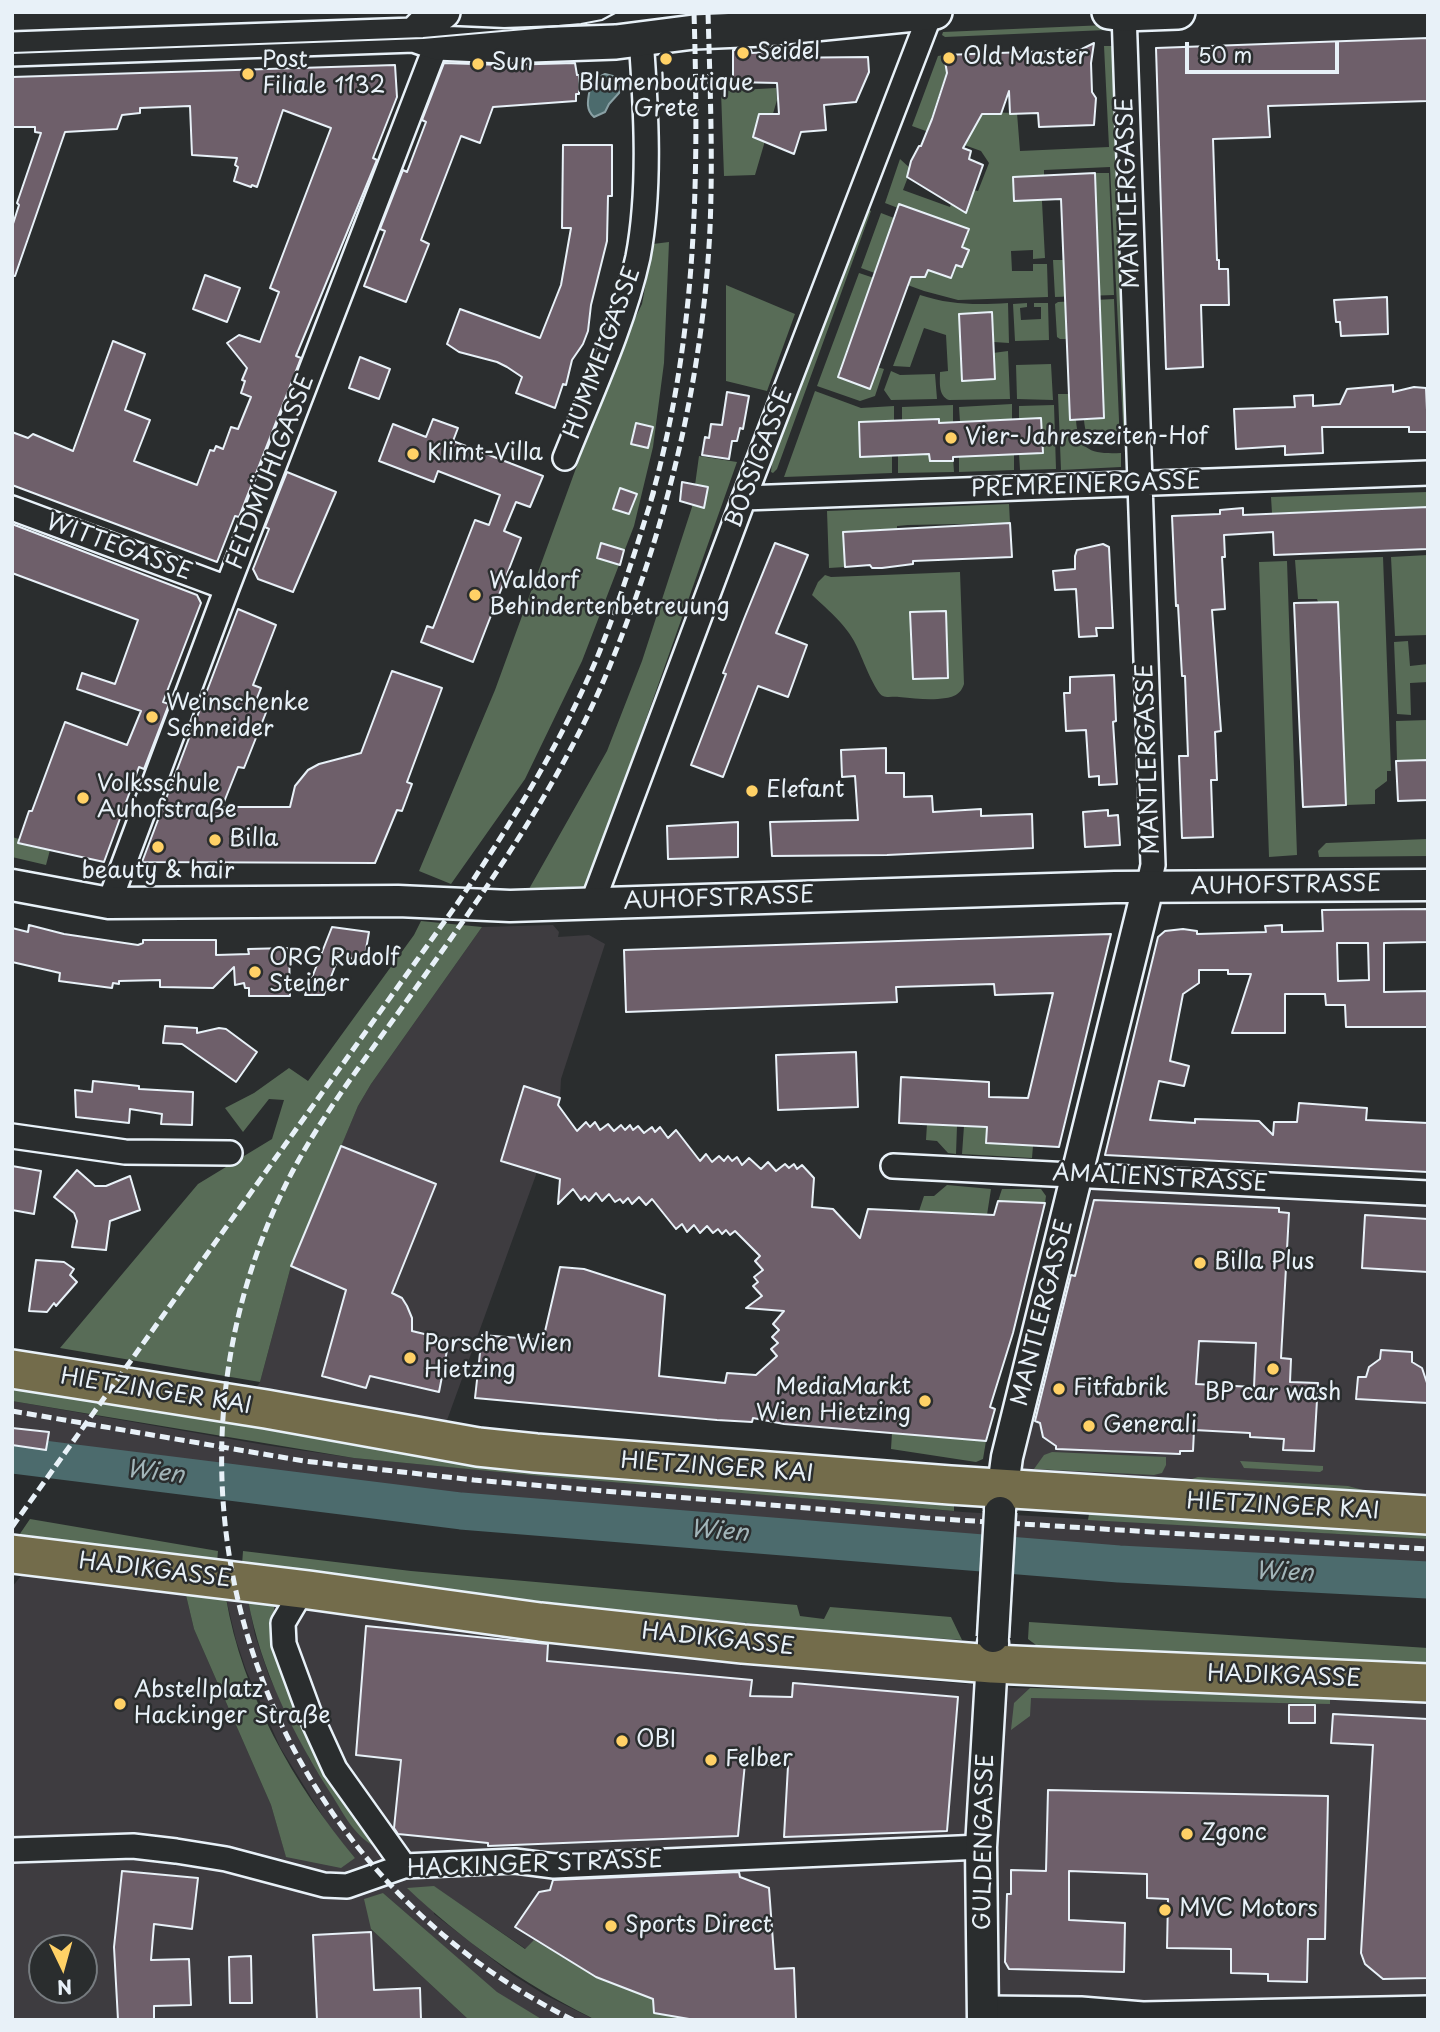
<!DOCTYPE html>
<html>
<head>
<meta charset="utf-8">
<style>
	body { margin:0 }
	#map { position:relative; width:1440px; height:2032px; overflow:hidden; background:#2a2d2e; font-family:"Playpen Sans",sans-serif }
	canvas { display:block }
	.frame { position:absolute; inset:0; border:14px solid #e8f1f8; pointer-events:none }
	.north { position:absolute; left:28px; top:1934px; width:70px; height:70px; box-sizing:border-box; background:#2a2d2e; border:2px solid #767b7f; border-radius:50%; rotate:175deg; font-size:19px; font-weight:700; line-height:28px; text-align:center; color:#e8f1f8 }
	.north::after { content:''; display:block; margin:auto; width:24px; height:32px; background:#ffd166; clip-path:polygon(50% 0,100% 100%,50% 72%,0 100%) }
	.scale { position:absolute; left:1185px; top:42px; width:154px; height:32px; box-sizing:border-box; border:4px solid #e8f1f8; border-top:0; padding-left:9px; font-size:21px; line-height:24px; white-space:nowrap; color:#e8f1f8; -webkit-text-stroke:5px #2a2d2e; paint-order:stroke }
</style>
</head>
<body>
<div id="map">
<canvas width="1440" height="2032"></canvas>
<div class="frame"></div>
<div class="north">N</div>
<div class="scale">50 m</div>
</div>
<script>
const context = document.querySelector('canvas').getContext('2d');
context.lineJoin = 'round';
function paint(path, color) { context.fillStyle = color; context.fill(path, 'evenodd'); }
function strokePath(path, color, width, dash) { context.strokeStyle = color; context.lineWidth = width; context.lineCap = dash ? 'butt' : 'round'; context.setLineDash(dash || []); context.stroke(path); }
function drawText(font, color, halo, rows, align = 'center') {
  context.font = font + ' "Playpen Sans",sans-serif'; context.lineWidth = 5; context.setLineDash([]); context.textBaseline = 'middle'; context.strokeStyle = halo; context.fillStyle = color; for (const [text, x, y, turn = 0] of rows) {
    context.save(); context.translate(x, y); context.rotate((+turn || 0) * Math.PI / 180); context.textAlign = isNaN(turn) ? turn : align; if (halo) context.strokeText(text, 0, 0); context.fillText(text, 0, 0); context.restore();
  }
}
paint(new Path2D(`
	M553,925L559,932L558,937L589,935L605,944L561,1079L560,1098L537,1172L434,1456L240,1413L260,1382L291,1266L341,1146L358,1106L371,1084L482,927Z
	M1093,1186L1428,1204V1531L1089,1514L1011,1506Z
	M12,1401L265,1445L354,1458L438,1466L963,1512L1428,1539V1566L952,1538L674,1516L374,1488L12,1441Z
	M25,1571L185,1591L194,1629L271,1805L286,1856L355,1858L330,1828L280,1747L246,1670L236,1640L226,1598L248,1600L255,1635L269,1676L311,1762L275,1645L274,1603L520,1637L779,1668L1014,1688L1428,1699V2020H695L654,2013L526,1949L433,1886L434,1914L513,1975L545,1995L595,2020H543L497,1993L383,1893L371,1929L469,2020H12V1587ZM42,1948H84V1990H42Z`), '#3e3c40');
paint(new Path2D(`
	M1106,25L1108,27L1106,30L945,37L942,35L943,32Z
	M1104,46H1115L1122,298L1129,444H1124L1110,167L1044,170V176L1013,177L1015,201L1031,200V184L1041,183L1045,258L1033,259V250L1011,251L1012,271H1033V264H1047L1048,297L958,300L924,291L861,268L881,213L894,218L879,263L919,277H925L928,270L951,278L956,265L962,267L969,250L962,247L969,229L950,223L947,228L938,225L939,218L899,204L898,208L885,203L900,159L911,169L903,190L950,207L953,198L970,203L974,190L978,191L989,163L981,151L912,126L938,56L944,55L945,65H949L931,119L971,134L976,125L971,123L976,112L1017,113L1020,151L1109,147Z
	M776,88L777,100L755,175L724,176L721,91Z
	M1095,173H1109L1114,295L1055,297L1053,260H1064Z
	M866,209L871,211L777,469L773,473L771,472L772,462Z
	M669,242L664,363L653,447L634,526L582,661L525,779L451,884L419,871L495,690L587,438L626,337L642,304L653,244Z
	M859,273L874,278L838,377L869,389L877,367L884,369L875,396L860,401L817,386Z
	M726,285L795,314L767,391L726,381Z
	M920,295C950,305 977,305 1008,303L1009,343L994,342L992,313L959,314L962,380L993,353L1008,351L1010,399L949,400C938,396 940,382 940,372L948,371L946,335L924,328L910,367L893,366Z
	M1114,299L1120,445C1097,446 1086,445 1084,420L1104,418L1099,312L1066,313L1067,339H1060L1057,337L1055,304L1058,302Z
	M1027,303V307L1020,308L1021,320L1041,319V307H1034V303H1048L1049,340L1015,341L1013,304Z
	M1051,364L1053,400L1017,399L1016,365Z
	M891,371L900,375L935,374L937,399L891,400L884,390Z
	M815,391L861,408L894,406V420L859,422L860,457L892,456V473L784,477Z
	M1058,394H1069L1070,420H1076C1078,452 1093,454 1121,453V467L1061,470Z
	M1012,404V420L960,422L959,407Z
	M953,405V422L939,423V419L902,420V407Z
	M1054,405L1056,469L1020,470L1019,454L1042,453L1041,419H1019V406Z
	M929,454L930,458L953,457L954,472L898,473V455Z
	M1014,454V470L959,472V457Z
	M699,456L737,462L587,886L529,889L607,751L642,661L692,507Z
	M1428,492V507L1272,513L1271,497Z
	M1009,504L1010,523L908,525L897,526V530L843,532L845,567L829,568L827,511Z
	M1428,555V635L1395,636L1391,557Z
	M1383,557L1391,771H1387V781L1375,790V804L1346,805L1338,602H1318L1317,599H1298L1295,560Z
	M1287,561L1297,855L1269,857L1259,562Z
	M960,572L964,684C960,697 949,698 938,699C924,700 913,698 899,697C895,696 887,698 883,696C876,694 862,658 858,649C849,627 829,611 812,595L818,582L825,575L831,577Z
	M1408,641L1410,666L1428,664V682L1410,683L1411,715L1397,714L1394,642Z
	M1428,720V760L1397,761L1396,721Z
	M12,837L19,839L18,843L50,850L46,865L12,857Z
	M1428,839V856L1319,857L1318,851L1326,843Z
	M421,921L482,927L371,1084L358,1106L291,1266L260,1382L60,1348L198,1184L272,1139L284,1100L269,1099L243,1132L225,1108L254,1093L289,1068L308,1081L414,935Z
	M927,1124L957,1126L956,1154L948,1153L937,1141L926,1140Z
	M964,1126L987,1127L986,1143L1033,1146L1032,1158L962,1154Z
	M947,1185L991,1189L987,1215L919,1211L924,1196H934Z
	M1002,1189H1041L1046,1196L1045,1203L998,1201Z
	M12,1383L533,1471L742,1488L954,1501V1511L541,1476L354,1458L12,1401Z
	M892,1433L986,1441L983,1459L976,1462L891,1449Z
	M1052,1452L1166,1457V1465L1162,1473L1154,1475L1034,1469L1044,1455Z
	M1240,1461L1323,1466V1470L1320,1472L1244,1468Z
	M1198,1477L1348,1486L1363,1490L1368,1494L1183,1482Z
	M1089,1514L1428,1531V1539L1088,1520Z
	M30,1519L218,1551L217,1563L15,1541Z
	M243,1551L411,1571L797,1605L800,1616L824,1619L830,1607L951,1617L962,1640C721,1625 481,1595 242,1565Z
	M185,1591L226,1598C242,1693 294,1785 355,1858L341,1868L286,1857L271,1805L194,1629Z
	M248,1600L274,1603L275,1645L378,1842L374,1846C355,1836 344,1815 333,1797C294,1736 261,1671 248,1600Z
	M1029,1622L1428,1648V1670L1040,1648L1028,1639Z
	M1030,1688L1330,1696V1704L1031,1698L1030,1716L1011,1730L1014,1703Z
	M434,1886L525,1949L534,1940L596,1977L653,1999L654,2013L695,2020H595L590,2017C522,1983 462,1940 407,1888Z
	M383,1893L497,1992L543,2020H469L371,1929L364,1899Z`), '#586c57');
const water = new Path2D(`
	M605,74L613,76L620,87L619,93L609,104L605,112L594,117C583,108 590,94 591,81Z`);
paint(water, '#4c6b6d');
strokePath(water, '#8aa1a5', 2);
strokePath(new Path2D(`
	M12,1455L461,1511L1119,1564L1428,1580`), '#4c6b6d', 37);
const building = new Path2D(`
	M1428,38V101L1268,106L1270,137L1213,139L1217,260H1219V269H1228L1229,305H1201L1203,367L1166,369L1156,48Z
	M1094,43L1091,63L1092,92L1096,98L1094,125L1039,127L1038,113L1010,114L1009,91L1001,114H982L963,148L971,151L969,159L983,165L966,213L907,177L911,161L919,146H921L932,119L947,73L944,55L1080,50Z
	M733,50H751L752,53L768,52V58L868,57L869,72L856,102L824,105L826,130L801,132L794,154L753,137L759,114H779L777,83L733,82Z
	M444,63L503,65L575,63L577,75H579V94H576V101L493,107L480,143L461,136L421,240L429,244L406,302L364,286L385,231L380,229L403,170L407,172L426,122L422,120Z
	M395,65L397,97L373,158L377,160L296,356L301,358L239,517L235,516L217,562L12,485V432L28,438L33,434L73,451L113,341L145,354L125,410L150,420L134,461L197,485L210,450L214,451L216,446L223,449L231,427L238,429L251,397L241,393L245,381L242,380L247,368L227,343L239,335L260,342L279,292L270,288L331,128L283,110L257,187L252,185L251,187L234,181L238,167L235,165L237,158L192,155L190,106L140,108V113L122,115L117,129L65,132L15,276H12V227L19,205L17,203L41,133L35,132V127H12V77Z
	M563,145H612V196H608L607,241L591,305L588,331L583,344L572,360L566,385L563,384L555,408L516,393L522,377L507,367L497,362L459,352L447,344L460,309L540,338L561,285L571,228H562Z
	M1095,173L1104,418L1070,420L1061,199L1014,201L1013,177Z
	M899,204L969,229L962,247L969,250L962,267L956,265L951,278L928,270L925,277H911L870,389L838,377Z
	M205,275L240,288L227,322L193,309Z
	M1387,297L1388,334L1341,336L1340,322H1336L1334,300Z
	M992,312L995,379L962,381L959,314Z
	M360,357L390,369L379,399L349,388Z
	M1393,385V392L1414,387L1426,388L1428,432H1409V427H1322L1323,453L1285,455V446L1236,449L1234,409L1295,407L1294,396L1313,395V406L1340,404L1347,389Z
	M727,392L749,396L743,429L740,428L737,441H732L729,459L702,455L705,437L709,438L711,424L722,425Z
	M1041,418L1043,453L953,457V461H930L929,454L860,457L859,422L939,419V423Z
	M433,419L458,428L453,441L543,476L530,507L516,502L504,531L521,538L473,662L421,642L427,626L433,628L475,520L489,525L500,495L438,471L434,482L379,461L393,424L426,437Z
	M636,423L653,427L648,448L631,444Z
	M287,472L336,492L293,592L258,579L253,569L269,529L265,527Z
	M682,482L708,487L704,508L680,501Z
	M620,488L637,494L629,514L613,509Z
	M1428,507V549L1274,555L1273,532L1224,535L1225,557H1222L1225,609L1212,610L1221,731L1215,732L1217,780H1211L1213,837L1182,838L1179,756H1188L1185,676H1182L1178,605L1176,606L1172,516L1220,514V510L1243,508V515Z
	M1010,523L1012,557L913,561V564L882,568H872L870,565L845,567L843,532Z
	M12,524L197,595L201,603L163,702L169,704L144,769L139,767L104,862L18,843L29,811H32L65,722L127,745L141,711L77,689L82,673L115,684L138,620L12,573Z
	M601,543L624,550L620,565L597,558Z
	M775,543L808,555L776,633L807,645L788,697L758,686L723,777L691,765L726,674L723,673L744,619Z
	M1103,544L1109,547L1113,628H1096L1097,636L1079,637L1076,589L1055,590L1053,571L1075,569V556L1077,550Z
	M1338,602L1346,805L1303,807L1294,603Z
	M238,609L276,625L253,685L261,688L257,698L269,705L244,768L238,767L222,807H290L295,786L308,770L319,764L361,753L392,671L442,688L407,782L412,784L402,811L397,810L375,863L142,862Z
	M946,611L948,678L913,679L910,612Z
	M1114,675L1116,721L1113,722L1117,784L1099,785V776L1089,777L1086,730L1066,731L1064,693H1070V677Z
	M886,748V773H904V797L932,796L933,812L981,809V816L1032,814L1033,848L887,855L772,856L770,822L858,820L855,776L842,777L841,750Z
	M1428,760V800L1398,801L1396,761Z
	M1108,810V816L1118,815L1120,845L1085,847L1083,812Z
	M738,822V857L668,859L667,826Z
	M1428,909V942L1384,943V992L1428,991V1027H1346L1345,1005H1326L1325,994H1285V1033H1232L1251,974H1228V970H1199V983L1183,994L1170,1061L1189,1066L1184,1086L1159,1081L1150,1120L1195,1123V1119L1259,1121L1273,1135L1274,1122H1297L1299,1103L1367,1108L1366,1120L1428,1123V1172L1105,1155L1158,937L1165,931L1183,929L1197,931V934L1266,932L1265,926L1282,925V932L1323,931L1322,910ZM1337,943H1368L1369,980L1338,981Z
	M29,925L64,934L138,945L143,943V940H216V955L249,954L248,949L289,948L290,996H249V988H245L244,983L235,985L234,967L213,988L160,987V980L119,981V984L113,983L112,988L59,981L60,973L12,962V928L28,932Z
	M332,927L369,932L364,961L339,956L324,995H305Z
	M1111,934L1059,1147L986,1143L987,1127L899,1123L901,1077L989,1082V1097L1028,1098L1053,993L995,995L994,984L896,987L897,1002L626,1012L624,950Z
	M165,1026L197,1028V1033L219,1028L226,1029L257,1052L236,1082L182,1044L163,1043Z
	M856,1052L858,1107L778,1110L776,1055Z
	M93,1081L139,1086V1089L193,1092L192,1125L161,1124L162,1114L130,1109L129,1123L76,1117L75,1090L92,1092Z
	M524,1086L560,1098L558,1105L577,1131L586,1122L590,1127L595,1122L600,1130L608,1124L614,1131L621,1125L625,1130L630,1125L633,1130L638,1126L644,1133L652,1127L655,1132L660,1127L668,1138L676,1130L700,1161L706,1154L712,1162L719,1156L724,1161L728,1156L732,1161L737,1157L742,1165L749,1158L761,1169L768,1162L776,1171L785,1164L789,1168L794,1164L797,1169L802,1165L814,1178L812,1207L833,1209L860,1238L868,1209L994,1215L998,1201L1045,1203L1013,1333L990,1407L995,1409L986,1441L784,1424L753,1418L752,1422L717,1420L475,1398L482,1335L543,1340L560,1267L584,1269L665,1295L659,1376L725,1383L727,1373L756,1375L777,1356L771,1349L778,1343L772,1337L779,1330L773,1324L784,1311L746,1308L762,1296L753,1286L758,1282L754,1277L763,1270L755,1261L760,1256L735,1231L730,1235L726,1230L722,1234L718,1229L713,1233L707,1226L700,1233L694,1225L687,1232L682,1224L676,1229L652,1199L646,1205L639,1197L632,1204L628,1198L623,1203L620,1199L615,1202L609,1194L602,1201L596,1193L589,1201L585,1196L581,1200L573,1189L558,1204L560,1179L501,1161Z
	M341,1146L436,1184L392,1293L402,1298L407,1306L412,1318V1331L449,1340L439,1392L370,1376L366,1388L322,1376L346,1290L291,1266Z
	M12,1166L41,1171L34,1214L12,1210Z
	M77,1170L95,1186H106L130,1176L140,1210L110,1221L106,1250L72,1247L77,1221L74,1213L54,1197Z
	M1094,1200L1279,1208V1212L1289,1213L1281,1358L1291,1359L1290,1382L1318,1383L1314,1451L1283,1450L1284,1439L1250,1437V1433L1194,1430L1193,1451H1180V1454L1056,1449V1446L1043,1437L1040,1423L1035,1421L1071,1275L1075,1276ZM1199,1341L1256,1343L1254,1387L1196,1384Z
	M1365,1215L1428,1219V1272L1362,1268Z
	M36,1260L64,1262L74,1269L70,1275L77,1282L56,1306L54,1303L47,1312L29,1311Z
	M1381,1350L1412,1352V1362L1422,1368L1428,1386V1403L1356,1399L1358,1377H1366L1369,1367L1380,1359Z
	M12,1428L49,1432L46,1450L12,1445Z
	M366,1626L548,1644L547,1661L752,1680L750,1696L792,1697L793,1683L958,1697L947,1831L784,1837L788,1766L745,1763L738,1836L488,1846V1843L398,1834L394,1828L401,1760L356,1755Z
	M1289,1705H1315V1723H1289Z
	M1333,1714L1428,1719V1978L1383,1979L1365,1964L1361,1953L1373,1745L1331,1743Z
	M1048,1790L1328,1796L1325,1939H1308L1307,1982L1268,1981V1974L1231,1973V1949L1167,1948L1168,1899L1147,1898V1874L1069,1871V1920L1125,1923L1124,1972L1009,1969L1005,1962L1007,1894H1011V1870L1046,1871Z
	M122,1871L198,1878L192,1929L154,1924L151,1960L189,1959L191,2005L154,2006V2020H118L114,1947Z
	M739,1872L740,1877L769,1888L775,1969L794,1968L796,2020H695L654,2013L653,1999L596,1977L515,1927L539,1892L550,1890L553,1880Z
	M371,1932L374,1990L420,1988L421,2020H317L313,1935Z
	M251,1956L252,2003H230L229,1957Z`);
paint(building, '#6e5f6a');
strokePath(building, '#e8f1f8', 2);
const minor = new Path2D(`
	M1124,12L1153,865L1148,887
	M565,458C591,393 623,326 638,257C651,189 646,107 641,38
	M744,498L1428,473
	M12,508L227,588
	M109,903L227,588L437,43
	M592,904L744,498L931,12
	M12,1136L125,1152L230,1153
	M893,1166L1428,1193
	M309,1590L296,1601L283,1623L284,1644L309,1712L335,1769L404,1866
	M12,1850L133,1846L176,1851L226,1859L324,1885L347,1886L404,1866L515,1861L554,1866L981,1847
	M984,2008L1081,2009L1143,2014L1428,2008`);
const tertiary = new Path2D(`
	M12,885L109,903L398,901L510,906L1115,887L1428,885
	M1000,1509L1007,1457L1148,887
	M983,2020L981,1847L993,1643`);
const secondary = new Path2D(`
	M1109,12L1124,14L1178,12
	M414,35L428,21L443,12
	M12,49L414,35L437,43L504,46L559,44L616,42L694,32L764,29L935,12`);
const primary = new Path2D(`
	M12,1369L266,1409L478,1447L536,1453L950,1485L1428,1515
	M12,1554L309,1590L540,1622L743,1644L992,1664L1428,1683`);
strokePath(minor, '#e8f1f8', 28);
strokePath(tertiary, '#e8f1f8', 35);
strokePath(secondary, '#e8f1f8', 38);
strokePath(primary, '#e8f1f8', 42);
strokePath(minor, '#2a2d2e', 23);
strokePath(tertiary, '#2a2d2e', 30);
strokePath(secondary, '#2a2d2e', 33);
strokePath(primary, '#736c4b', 37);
strokePath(new Path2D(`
	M12,53L423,38L581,24L602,20L617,12`), '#e8f1f8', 2);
strokePath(new Path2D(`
	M651,500C697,336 699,181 694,12
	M12,1411L304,1461L474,1480L925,1518L1428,1549
	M12,1527L457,904C511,824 562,742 599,653C620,600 637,546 654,491
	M573,2020C261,1866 131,1491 289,1178C322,1114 367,1057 408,999C485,891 564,781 613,658C668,521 703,377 710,228C713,156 710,84 708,12`), '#e8f1f8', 5, [10, 5]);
const tertiaryBridge = new Path2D(`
	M993,1637L1000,1512`);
strokePath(tertiaryBridge, '#e8f1f8', 35, []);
strokePath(tertiaryBridge, '#2a2d2e', 30);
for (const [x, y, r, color] of [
	[743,53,7,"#ffd166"],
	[949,58,7,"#ffd166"],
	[666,59,7,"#ffd166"],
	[478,64,7,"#ffd166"],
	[248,74,7,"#ffd166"],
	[951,438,7,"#ffd166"],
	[413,454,7,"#ffd166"],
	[475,595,7,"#ffd166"],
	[152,717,7,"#ffd166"],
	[752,791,7,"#ffd166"],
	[83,798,7,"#ffd166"],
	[215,840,7,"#ffd166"],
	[158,847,7,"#ffd166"],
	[255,972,7,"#ffd166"],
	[1200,1263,7,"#ffd166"],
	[410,1358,7,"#ffd166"],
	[1273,1369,7,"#ffd166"],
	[1059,1389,7,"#ffd166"],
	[925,1401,7,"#ffd166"],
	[1089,1426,7,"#ffd166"],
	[120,1704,7,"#ffd166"],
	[622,1741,7,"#ffd166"],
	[711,1760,7,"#ffd166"],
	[1187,1834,7,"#ffd166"],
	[1165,1910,7,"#ffd166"],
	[611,1926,7,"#ffd166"]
]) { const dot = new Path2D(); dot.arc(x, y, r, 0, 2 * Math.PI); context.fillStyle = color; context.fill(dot); strokePath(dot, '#2a2d2e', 2.5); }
drawText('23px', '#e8f1f8', '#2a2d2e', [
	["Seidel",757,53],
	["Old Master",963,58],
	["Post",262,61],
	["Filiale 1132",262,87],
	["Sun",492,64],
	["Blumenboutique",666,84,"center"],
	["Grete",666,110,"center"],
	["Vier-Jahreszeiten-Hof",965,438],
	["Klimt-Villa",427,454],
	["Waldorf",489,582],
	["Behindertenbetreuung",489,608],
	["Weinschenke",166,704],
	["Schneider",166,730],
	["Volksschule",97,785],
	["Auhofstraße",97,811],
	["Elefant",766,791],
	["Billa",229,840],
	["beauty & hair",158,872,"center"],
	["ORG Rudolf",269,959],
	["Steiner",269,985],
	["Billa Plus",1214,1263],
	["Porsche Wien",424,1345],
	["Hietzing",424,1371],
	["MediaMarkt",911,1388,"right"],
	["Wien Hietzing",911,1414,"right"],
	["Fitfabrik",1073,1389],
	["BP car wash",1273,1394,"center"],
	["Generali",1103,1426],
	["Abstellplatz",134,1691],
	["Hackinger Straße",134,1717],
	["OBI",636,1741],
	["Felber",725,1760],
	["Zgonc",1201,1834],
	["MVC Motors",1179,1910],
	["Sports Direct",625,1926]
], 'left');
drawText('23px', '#e8f1f8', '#2a2d2e', [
	["MANTLERGASSE",1129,193,-92],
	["HUMMELGASSE",603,353,-70],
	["BOSSIGASSE",760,458,-69],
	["FELDMÜHLGASSE",271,472,-69],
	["PREMREINERGASSE",1086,486,-2],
	["WITTEGASSE",119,548,20],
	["MANTLERGASSE",1149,759,-92],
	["AUHOFSTRASSE",1286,886,-1],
	["AUHOFSTRASSE",719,899,-2],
	["AMALIENSTRASSE",1160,1179,3],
	["MANTLERGASSE",1043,1313,-76],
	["HIETZINGER KAI",156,1392,9],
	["HIETZINGER KAI",717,1468,4],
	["HIETZINGER KAI",1283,1507,3],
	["HADIKGASSE",155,1571,7],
	["HADIKGASSE",718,1640,6],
	["HADIKGASSE",1284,1677,2],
	["GULDENGASSE",985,1842,-89],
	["HACKINGER STRASSE",535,1865,-2]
]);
drawText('italic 24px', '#a2b5b9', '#2a2d2e', [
	["Wien",155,1473,7],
	["Wien",719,1532,5],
	["Wien",1284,1573,3]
]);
</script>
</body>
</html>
